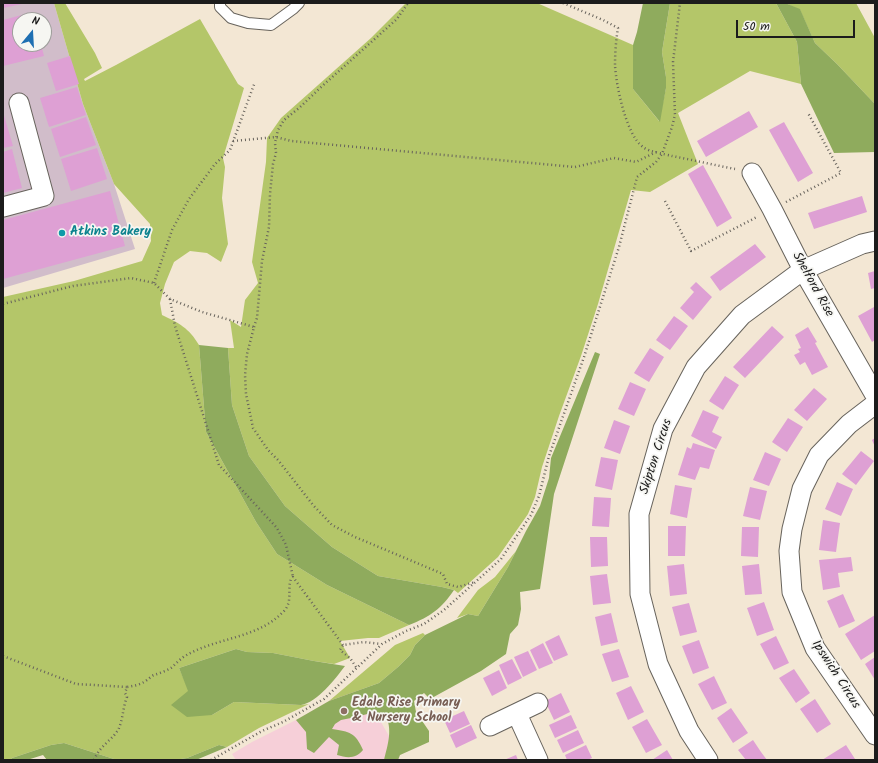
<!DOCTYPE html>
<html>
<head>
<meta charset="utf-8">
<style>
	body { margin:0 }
	#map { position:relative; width:878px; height:763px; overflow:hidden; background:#f3e7d4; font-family:Kalam,sans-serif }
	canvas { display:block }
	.frame { position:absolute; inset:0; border:4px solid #1c1c1c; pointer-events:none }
	.north { position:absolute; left:12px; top:12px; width:40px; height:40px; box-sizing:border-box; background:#f6f6f2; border:1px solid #9f9f9c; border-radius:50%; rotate:18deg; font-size:11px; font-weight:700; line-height:16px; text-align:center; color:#1c1c1c }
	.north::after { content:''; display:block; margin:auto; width:14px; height:18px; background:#1f6fb2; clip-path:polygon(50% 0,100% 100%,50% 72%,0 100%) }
	.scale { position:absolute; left:736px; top:20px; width:119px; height:18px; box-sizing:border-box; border:2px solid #1c1c1c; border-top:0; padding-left:5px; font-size:12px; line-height:14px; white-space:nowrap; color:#1c1c1c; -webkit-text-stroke:3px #f6f6f2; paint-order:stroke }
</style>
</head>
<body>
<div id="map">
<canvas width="878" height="763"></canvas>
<div class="frame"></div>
<div class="north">N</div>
<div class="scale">50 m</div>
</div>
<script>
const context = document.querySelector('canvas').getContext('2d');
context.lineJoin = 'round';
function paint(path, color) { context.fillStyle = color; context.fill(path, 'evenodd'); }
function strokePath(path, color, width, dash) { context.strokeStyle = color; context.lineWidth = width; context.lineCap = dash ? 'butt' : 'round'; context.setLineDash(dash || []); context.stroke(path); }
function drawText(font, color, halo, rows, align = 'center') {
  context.font = font + ' Kalam,sans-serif'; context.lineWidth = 3.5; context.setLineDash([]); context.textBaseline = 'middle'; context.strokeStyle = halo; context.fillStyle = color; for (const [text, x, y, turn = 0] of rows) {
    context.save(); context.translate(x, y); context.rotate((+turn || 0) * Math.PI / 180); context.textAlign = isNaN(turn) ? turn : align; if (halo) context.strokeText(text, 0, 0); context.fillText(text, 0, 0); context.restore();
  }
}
paint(new Path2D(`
	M356,679L400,755L398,760H236L232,754L252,742L296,720L329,701Z`), '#f6cfd8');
paint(new Path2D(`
	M3,3H54L83,104L114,184L135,249L3,288ZM20,20H44V44H20Z`), '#d1bdca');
paint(new Path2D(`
	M54,3H65L95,53L102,68L84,79L85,81L116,65L200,19L238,84L244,88L223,158L225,167L222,198L228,244L221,262L207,253L190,251L174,262L165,284L160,303L162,315C179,323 189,328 199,345L206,432L256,522L277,554L327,585L409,625L379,638H368L340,641L350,658L334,664L314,661L273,653L247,652L236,649L179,668L189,691L212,715L234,702L301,705L309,704L259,728L227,747L219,745L187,758L175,760H124L114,759L64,743L51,745L12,758L10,760H3V297L74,281L142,261L151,241L150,224L114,184L83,104Z
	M406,3H537L633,45V89L659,121L666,88V77L662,52L670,3H776L797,42L801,84L750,71L678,113L698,164L650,192L631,190L598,304L581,356L559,416L542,467L535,497L528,514L498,557L458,593L454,590L442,587L378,576L332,547L285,506L249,456L232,405L228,348H234L230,320L241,327L245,300L258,283L252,262L266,162L267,138L281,118L371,38Z
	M785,3H856L875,38V104L837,64L815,43L800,10Z
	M516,551L508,567L478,616L468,614L457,618L478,590L495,577Z
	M423,633L425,635L415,645L410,655L398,667L379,683L329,701L395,645Z`), '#b4c669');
paint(new Path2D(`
	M643,3H670L662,52L666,77V88L660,122L633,89V45L637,32Z
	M776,3H785L800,9L815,43L837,64L875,104V152L834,153L801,84L797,42Z
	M199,345L228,348L232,405L249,456L285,506L332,547L378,576L442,587L454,590C442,608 430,617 409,625L327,585L277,554L256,522L206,432Z
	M595,352L600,354L554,494L540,589L520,592L521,609L518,625L510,634L506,654L481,671L430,699L424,693L414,701L416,712L429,731V742L400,755L398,760H384C388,744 393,729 385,714L371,713L356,717L341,720L335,724L332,729C350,732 355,732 363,750C356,759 347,758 337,755L339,745L329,737L314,753L307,749L306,732L296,720L329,701L379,683L398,667L410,655L415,645L425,635L468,614L478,616L508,567L526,531L540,506L549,478L551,458Z
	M236,649L247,652L273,653L314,661L345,666C335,679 318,702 301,705L234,702L212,715L187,717L171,705L188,691L179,668Z
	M64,743L114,759L124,760H47L43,755L27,760H10L12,758L51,745Z
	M219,745L227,747L196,760H175L187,758Z`), '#8fab5d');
paint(new Path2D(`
	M3,3H22V4L3,8Z
	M33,12L35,20H20V44H41L44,56L3,66V20Z
	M70,56L79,84L56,91L47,63Z
	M77,87L86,115L49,127L40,98Z
	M749,111L758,127L706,157L697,141Z
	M3,112L13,146L3,148Z
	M86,117L96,145L60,157L51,129Z
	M784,122L813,173L798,182L769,130Z
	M97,148L107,179L71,191L61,159Z
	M12,149L22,188L3,193V152Z
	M703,165L732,218L717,227L688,174Z
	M110,191L125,246L3,279V220Z
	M862,196L867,212L814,229L808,213Z
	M755,244L766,257L720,291L710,277Z
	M875,271V288L871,289L868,273Z
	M696,282L712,297L693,320L680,308L694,292L690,288Z
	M874,307L875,310V340L872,342L858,316Z
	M674,316L688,326L670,350L656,340Z
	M772,326L784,337L745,378L733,367Z
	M808,327L817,342L815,343L828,367L812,375L805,362L800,365L794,355L800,352L798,349L801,348L795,335Z
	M650,348L664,357L649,382L634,373Z
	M725,376L739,385L723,410L709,401Z
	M630,382L646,389L634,416L618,409Z
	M814,388L827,399L807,421L794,410Z
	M703,410L719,417L712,432L722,437L716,449L691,436Z
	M788,418L803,427L787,452L772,442Z
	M614,420L630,426L620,454L604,448Z
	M875,438V447L872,440Z
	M693,443L715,450L709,469L700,467L695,480L678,475L687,447L691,449Z
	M861,451L874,461L856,485L842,474Z
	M765,452L781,459L769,486L753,480Z
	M601,457L618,460L612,490L595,486Z
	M837,482L853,489L841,516L825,509Z
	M675,485L692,488L687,518L670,514Z
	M750,487L767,491L760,520L743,516Z
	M594,497L611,498L609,527L592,526Z
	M823,520L840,523L836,552L819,550Z
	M668,526H686L685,556H668Z
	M742,527H759L758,557L741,556Z
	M590,537H607L608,566L591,567Z
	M851,557L853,571L838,573L840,587L823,590L819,560Z
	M684,564L687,594L670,596L667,566Z
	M759,564L762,594L745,595L742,566Z
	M607,574L611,603L593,605L590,576Z
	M843,594L855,621L839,628L827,601Z
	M764,602L774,630L757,636L747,608Z
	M689,603L697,632L680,636L672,607Z
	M611,613L618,642L601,646L595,617Z
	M875,615V651L861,660L845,634Z
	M559,635L568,655L554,661L545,642Z
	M776,636L789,663L774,670L760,644Z
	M699,640L709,668L693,674L682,646Z
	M543,643L553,663L539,669L530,650Z
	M619,649L629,677L612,682L602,654Z
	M528,651L537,670L523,677L514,657Z
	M875,657V680L865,664Z
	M512,659L522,678L508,685L499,665Z
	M794,669L810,693L796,703L779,678Z
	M499,670L507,688L492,696L483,678Z
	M714,676L727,703L712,710L698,684Z
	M631,686L644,712L628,720L616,693Z
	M561,693L570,712L554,720L545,701Z
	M815,699L831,724L817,733L800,709Z
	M731,708L748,733L733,743L717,718Z
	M464,711L470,724L450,733L444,720Z
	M571,715L577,728L555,738L549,725Z
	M647,719L662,745L646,753L632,727Z
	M471,725L477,738L456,748L450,735Z
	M578,730L584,743L563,753L557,740Z
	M753,740L761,752L767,760H746L738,750Z
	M586,745L592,758L587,760H567L565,755Z
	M846,745L855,759L853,760H822Z
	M667,750L673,760H652Z
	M516,755L518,760H504Z`), '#dea0d4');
const lane = new Path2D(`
	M220,3V7L231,18L248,23L271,25L293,9L299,3`);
const street = new Path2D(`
	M752,173L772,209L803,270L875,395
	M3,207L44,196L19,103
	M875,404L849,424L819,455L802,489L792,529L789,551L792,592L815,648L875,735
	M517,714L538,760
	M490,726L538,703
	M708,760L689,731L658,664L640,594L639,514L663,429L696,367L742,315L803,270L862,244L875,241`);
strokePath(lane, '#67635c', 12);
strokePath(street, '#67635c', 21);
strokePath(new Path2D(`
	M563,3L603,20L618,28C616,40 615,53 615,65C616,85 626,135 643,147C649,152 665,154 672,156C693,160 714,165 735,169
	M233,141L276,137L291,141L575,167L614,158L636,162L656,152
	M665,201L691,251L757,217
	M786,202L841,173L808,113
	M154,283L172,230L189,199L215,164L230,150L255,82
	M170,299L175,326L219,465L277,528L286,545L293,577
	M3,304L73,286L131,278L154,283L170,299L202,312L254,327L247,354L245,375L246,394L253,428L268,450L278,460L313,505L332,525L355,537L443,574L447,584L458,587L475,582
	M254,327L257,318L262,261L269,227L270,194L273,164L276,153L275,143L278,130L284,120L299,108L320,88L397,19L408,3
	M3,656L76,684L127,687
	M356,667L350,658L340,650L343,645L364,642L381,644
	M94,760C100,745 114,739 119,728C123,718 123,707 127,697L125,693L127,687C133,686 139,685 144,682C148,680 151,676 154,675C160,673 166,671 171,668C176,664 180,659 185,656C217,637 258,639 284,611C293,601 287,590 291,579L293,577L343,645
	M211,760L262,731L283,722L324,699L382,644L406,631L424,624L444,610L501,559L531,515L539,496L549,456L584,357L619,247L637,177L656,162L662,154L672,127L675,115L673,62L680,3`), '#67635c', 2.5, [1, 3]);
strokePath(lane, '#fff', 10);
strokePath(street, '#fff', 19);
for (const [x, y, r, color] of [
	[62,233,4,"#0f9aa8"],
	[344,711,4,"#8d6e63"]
]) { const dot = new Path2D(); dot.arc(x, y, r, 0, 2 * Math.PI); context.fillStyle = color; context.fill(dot); strokePath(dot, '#f6f6f2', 1.5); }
drawText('bold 13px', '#0d838f', '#f6f6f2', [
	["Atkins Bakery",70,233]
], 'left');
drawText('13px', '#1c1c1c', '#f6f6f2', [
	["Shelford Rise",812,285,61],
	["Skipton Circus",657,457,-72],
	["Ipswich Circus",835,675,57]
]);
drawText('bold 13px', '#785e54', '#f6f6f2', [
	["Edale Rise Primary",352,704],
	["& Nursery School",352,719]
], 'left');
</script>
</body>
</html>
